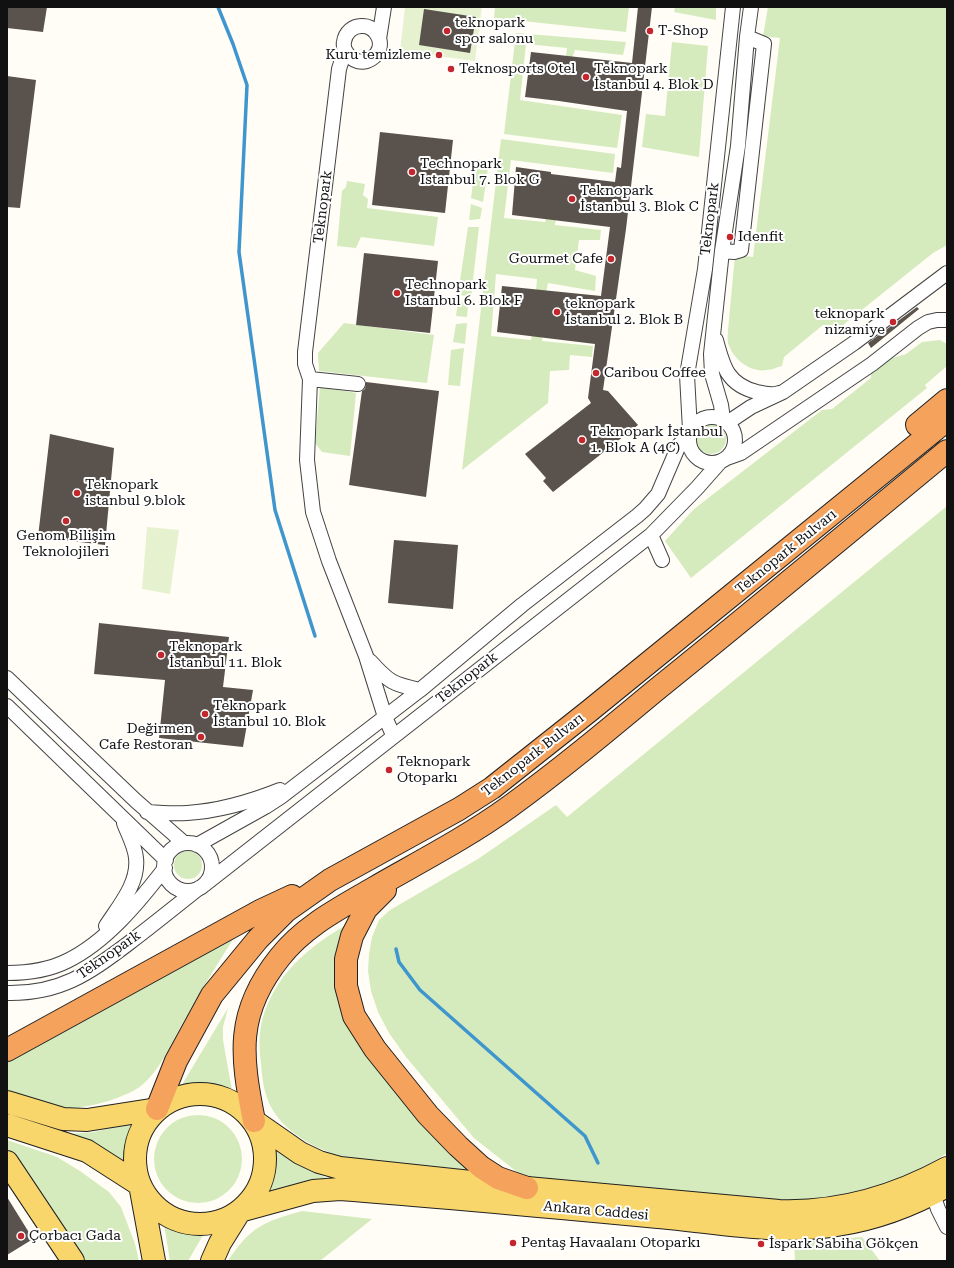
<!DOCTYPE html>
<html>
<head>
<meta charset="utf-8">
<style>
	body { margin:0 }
	#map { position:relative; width:954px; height:1268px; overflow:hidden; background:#fffdf5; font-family:"Roboto Serif",serif }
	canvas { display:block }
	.frame { position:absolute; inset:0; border:8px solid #111; pointer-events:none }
</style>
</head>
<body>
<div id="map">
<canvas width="954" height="1268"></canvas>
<div class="frame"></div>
</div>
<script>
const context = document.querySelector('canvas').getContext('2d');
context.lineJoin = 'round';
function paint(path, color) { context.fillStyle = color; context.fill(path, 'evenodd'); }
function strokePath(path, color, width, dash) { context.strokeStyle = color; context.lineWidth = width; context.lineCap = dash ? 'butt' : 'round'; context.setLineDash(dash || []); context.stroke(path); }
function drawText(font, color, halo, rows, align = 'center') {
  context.font = font + ' "Roboto Serif",serif'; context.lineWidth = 4; context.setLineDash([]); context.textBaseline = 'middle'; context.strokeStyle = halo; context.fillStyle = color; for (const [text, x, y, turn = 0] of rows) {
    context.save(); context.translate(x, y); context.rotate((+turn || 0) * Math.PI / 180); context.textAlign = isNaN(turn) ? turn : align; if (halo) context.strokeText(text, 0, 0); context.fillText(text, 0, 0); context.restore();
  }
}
paint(new Path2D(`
	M495,7H629L626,32L494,18Z
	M675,7H716V20L674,12Z
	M768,7H947V245L933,253L843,325H823L784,357L782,366C777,367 772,370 767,370C750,373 733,359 728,343C727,339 728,334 728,330L735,255L753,257L780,38L763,36Z
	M516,33L626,42L623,55L575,50L572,58L566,57L567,48L526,44L520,100L622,115L617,148L504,134Z
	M672,42L708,46L699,157L642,147L646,114L665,116Z
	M501,139L615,154L613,173L511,160L504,218L545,222L547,216L556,218L555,225L601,230L600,240H579L575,270L596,276L595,291L548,283L546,292L536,291L537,279L496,274L491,336L531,340L533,329L543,330L542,341L593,346L592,357L570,355L569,370L550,371L548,403L462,470Z
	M476,159L489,162L483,202L471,198Z
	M347,181L365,184L363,195L368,199L367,208L438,217L434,246L361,237L356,248L337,246L342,191L346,187Z
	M471,204L482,208L480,219L469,220Z
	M468,227H479L471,298L458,294Z
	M458,301L468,304L467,317L456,316Z
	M344,323L434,335L427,383L319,371L318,353Z
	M467,323L465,344L453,342L456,324Z
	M940,340L947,344V366L925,385L927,388L691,578L665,541L694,509L822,410L832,409L871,378L872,364L906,354L922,342Z
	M464,348L460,386L448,385L451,350Z
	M320,386L356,393L350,456L322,452L315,443Z
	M696 439a15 15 0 1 1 30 0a15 15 0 1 1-30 0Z
	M947,506V1153C900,1184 846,1197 790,1201L534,1179L522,1176L474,1138L406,1057L389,1033L378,1012L371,991L368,971L369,954L372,937L379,920L390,910L478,859L556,805L567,817Z
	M174 865a14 14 0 1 1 28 0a14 14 0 1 1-28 0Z
	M348,924L338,976L470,1171L351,1159C320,1151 287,1136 271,1107C264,1094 262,1078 261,1063C257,1034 261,1013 276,988C292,961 321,939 348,924Z
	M239,930C219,961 200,992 182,1024C171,1044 160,1070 142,1085C126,1098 89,1108 68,1108C48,1107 26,1097 7,1090V1056Z
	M228,1008L223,1027V1040L233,1096C228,1095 223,1092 218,1090C205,1086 193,1085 180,1088Z
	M154 1159a44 44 0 1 1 88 0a44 44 0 1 1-88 0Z
	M136,1122C127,1139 125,1146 125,1165L69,1134L94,1132Z
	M7,1140L57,1157L80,1171L109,1192L121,1207L135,1244L139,1261H84L7,1148Z
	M269,1145L292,1160L328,1179L295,1184L263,1195L268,1168Z
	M302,1211L372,1219L320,1261H228C250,1227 263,1222 302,1211Z
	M164,1224L181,1229L206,1230L188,1261H170Z
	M862,1237L880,1261H795L794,1241L838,1239Z`), '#d5ebbd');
paint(new Path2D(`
	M405,7H482L475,61L400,51Z
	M147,527L179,530L170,594L142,589Z`), '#e6f2cf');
strokePath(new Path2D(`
	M218,7L233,44L247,85L239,252L256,373L275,510L315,636
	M396,949L399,962L420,990L585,1136L598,1163`), '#3f96cf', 3.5);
paint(new Path2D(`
	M7,7H47L43,32L7,28Z
	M638,7H652L626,229L603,390L608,391L638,425L553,492L543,481L546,478L525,454L591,403L588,398L595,344L497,332L502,286L601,296L610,227L512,215L516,167L551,172V174L615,182L617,167L621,168L627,111L559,101L525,97L531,52L632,63Z
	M424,9L476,17L470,53L419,45Z
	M7,76L36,80L20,208L7,207Z
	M380,132L453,140L445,213L372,205Z
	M364,253L438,261L430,333L356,325Z
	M917,307L919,309L871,348L868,343Z
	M366,382L439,391L426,497L349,485L362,391L365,389Z
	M50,434L114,448L105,545L38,537Z
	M394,540L458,545L453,609L388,603Z
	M99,623L229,637L223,687L253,690L243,747L159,738L165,680L94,674Z
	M7,1197L33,1239L7,1255Z`), '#5a524d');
const street = new Path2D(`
	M379,39L384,7
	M345,50C359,76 391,53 376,33C373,29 368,26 363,26C353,25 345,33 344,42C343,45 345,48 344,51C343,57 341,63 339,69L305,352V364L310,379L307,460L313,512L329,561L366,656L385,717L393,735
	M722,251L734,252L741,250L764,44L747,37
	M716,340C723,367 728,385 757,392C765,394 772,396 779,393
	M310,379L358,384
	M689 440a23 23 0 1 1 46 0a23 23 0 1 1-46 0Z
	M723,419L721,405L712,374L711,354L722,251L738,146L747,37L751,7
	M727,423L751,407L783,392L854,343L947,273
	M690,430L687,375L705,269L733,7
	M727,458L741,453L872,364L918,328L928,322L937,320H947
	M651,535L662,560
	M370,661C389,682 392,684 420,690
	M7,678L136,801L184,843
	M7,706L166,860
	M147,812C160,813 174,814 187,813C219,811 250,802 280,790
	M164 867a24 24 0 1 1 48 0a24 24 0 1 1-48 0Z
	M197,845L265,807L282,796L420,690L522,605L637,516L645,509L658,494L679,445L688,437
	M204,885L651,535L697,488L720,462
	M106,926C119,906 139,883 136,858C135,846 128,834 124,823
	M7,973C27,973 49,970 67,961C106,942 139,902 165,868
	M7,993C60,994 88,974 129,943C153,925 176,906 199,888
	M933,1194L938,1209L947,1227`);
const primary = new Path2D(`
	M135 1159a65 65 0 1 1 130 0a65 65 0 1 1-130 0Z
	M7,1102L63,1119L87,1120L157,1109
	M254,1121L300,1153L319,1162L340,1168L527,1188L779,1211C838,1213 896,1196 947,1168
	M7,1125L87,1151L140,1185
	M7,1162L73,1261
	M141,1190L154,1261
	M240,1211L313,1191L340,1189C446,1197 552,1207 658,1217C717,1222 778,1235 837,1225C877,1219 913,1205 947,1186
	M212,1261L220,1243L240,1211`);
const highway = new Path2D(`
	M917,425L947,400
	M385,890L366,909L352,936L346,959V986L354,1016L375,1049L428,1115L458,1146L481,1167L498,1178L527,1188
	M7,1050L262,910L292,896
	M157,1109L176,1061L212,995L258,939L286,911L330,880L459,809L492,788L588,712L947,420
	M254,1121C241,1055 235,1013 280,957C304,926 340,908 374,888C419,862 466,838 509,807C560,770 608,730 656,690C754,611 850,531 947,451`);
strokePath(street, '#444', 16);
strokePath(primary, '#222', 24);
strokePath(highway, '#222', 24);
strokePath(street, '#fff', 14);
strokePath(primary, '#f9d66b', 22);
strokePath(highway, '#f5a25d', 22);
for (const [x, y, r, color] of [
	[447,31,4,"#c4262e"],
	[650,31,4,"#c4262e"],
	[439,55,4,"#c4262e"],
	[451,69,4,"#c4262e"],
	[586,77,4,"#c4262e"],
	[412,172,4,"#c4262e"],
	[572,199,4,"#c4262e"],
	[730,237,4,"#c4262e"],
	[611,259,4,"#c4262e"],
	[397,293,4,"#c4262e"],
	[557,312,4,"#c4262e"],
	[893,322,4,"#c4262e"],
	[596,373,4,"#c4262e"],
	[582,440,4,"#c4262e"],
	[77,493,4,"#c4262e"],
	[66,521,4,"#c4262e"],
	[161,655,4,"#c4262e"],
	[205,714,4,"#c4262e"],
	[201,737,4,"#c4262e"],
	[389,770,4,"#c4262e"],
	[21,1236,4,"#c4262e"],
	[513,1243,4,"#c4262e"],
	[761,1244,4,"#c4262e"]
]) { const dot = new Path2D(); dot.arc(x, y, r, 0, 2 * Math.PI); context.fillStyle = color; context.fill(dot); strokePath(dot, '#fff', 1.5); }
drawText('14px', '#111', '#fff', [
	["teknopark",455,23],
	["spor salonu",455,39],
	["T-Shop",658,31],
	["Kuru temizleme",431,55,"right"],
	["Teknosports Otel",459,69],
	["Teknopark",594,69],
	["İstanbul 4. Blok D",594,85],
	["Technopark",420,164],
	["Istanbul 7. Blok G",420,180],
	["Teknopark",580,191],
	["İstanbul 3. Blok C",580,207],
	["Idenfit",738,237],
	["Gourmet Cafe",603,259,"right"],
	["Technopark",405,285],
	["Istanbul 6. Blok F",405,301],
	["teknopark",565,304],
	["İstanbul 2. Blok B",565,320],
	["teknopark",885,314,"right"],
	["nizamiye",885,330,"right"],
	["Caribou Coffee",604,373],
	["Teknopark İstanbul",590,432],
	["1. Blok A (4C)",590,448],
	["Teknopark",85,485],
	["istanbul 9.blok",85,501],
	["Genom Bilişim",66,536,"center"],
	["Teknolojileri",66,552,"center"],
	["Teknopark",169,647],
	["İstanbul 11. Blok",169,663],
	["Teknopark",213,706],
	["İstanbul 10. Blok",213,722],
	["Değirmen",193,729,"right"],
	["Cafe Restoran",193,745,"right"],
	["Teknopark",397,762],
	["Otoparkı",397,778],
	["Çorbacı Gada",29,1236],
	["Pentaş Havaalanı Otoparkı",521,1243],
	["İspark Sabiha Gökçen",769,1244]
], 'left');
drawText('14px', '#111', '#fff', [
	["Teknopark",323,207,-83],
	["Teknopark",710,219,-83],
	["Teknopark Bulvarı",786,552,-39],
	["Teknopark",467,678,-38],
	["Teknopark Bulvarı",533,755,-38],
	["Teknopark",109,955,-35],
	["Ankara Caddesi",596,1211,5]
]);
</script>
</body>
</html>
